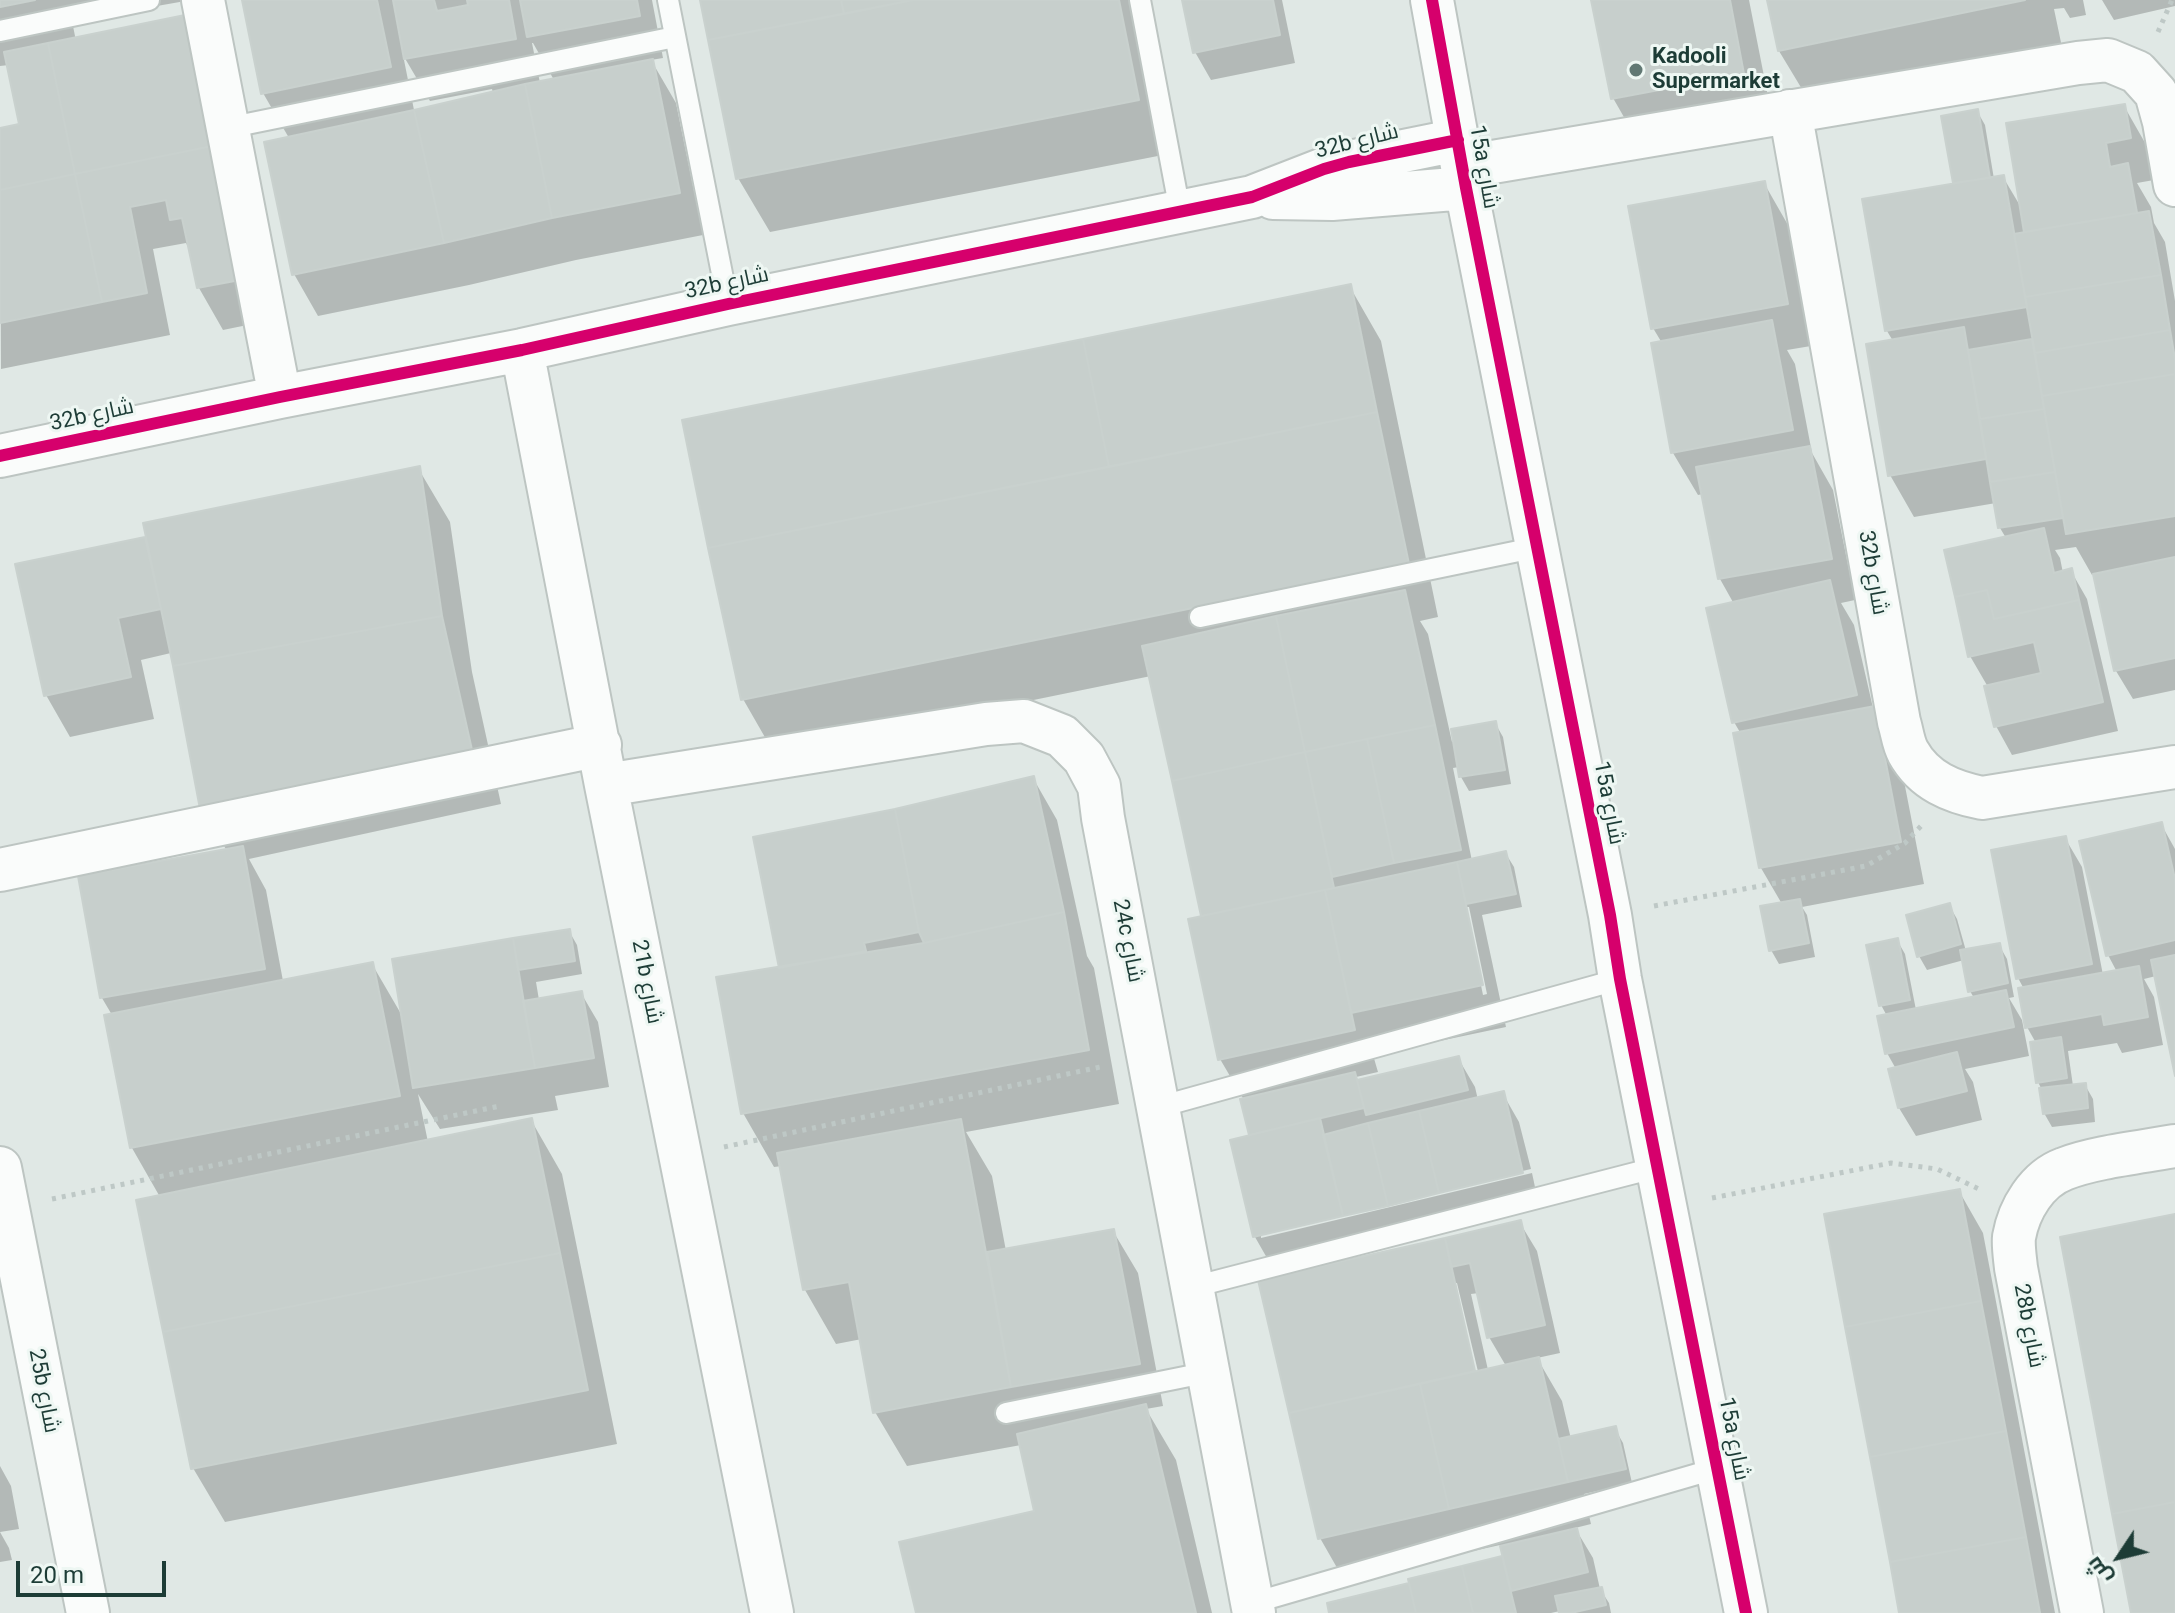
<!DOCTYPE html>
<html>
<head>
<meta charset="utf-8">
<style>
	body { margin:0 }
	#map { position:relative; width:2175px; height:1613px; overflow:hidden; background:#e0e8e5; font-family:Roboto,Cairo,sans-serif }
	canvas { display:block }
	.north { position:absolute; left:2079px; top:1517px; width:80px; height:80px; -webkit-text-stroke:6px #eef7f3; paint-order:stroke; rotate:235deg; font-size:22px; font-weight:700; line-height:32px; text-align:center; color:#1d3c36 }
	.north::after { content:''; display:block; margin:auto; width:28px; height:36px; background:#1d3c36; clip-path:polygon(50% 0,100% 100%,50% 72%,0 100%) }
	.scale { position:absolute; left:16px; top:1561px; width:150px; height:36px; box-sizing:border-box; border:4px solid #1d3c36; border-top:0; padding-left:10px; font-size:24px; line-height:28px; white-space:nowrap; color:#1d3c36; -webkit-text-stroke:6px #eef7f3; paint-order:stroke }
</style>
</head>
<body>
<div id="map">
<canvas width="2175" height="1613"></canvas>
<div class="north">ش</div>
<div class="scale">20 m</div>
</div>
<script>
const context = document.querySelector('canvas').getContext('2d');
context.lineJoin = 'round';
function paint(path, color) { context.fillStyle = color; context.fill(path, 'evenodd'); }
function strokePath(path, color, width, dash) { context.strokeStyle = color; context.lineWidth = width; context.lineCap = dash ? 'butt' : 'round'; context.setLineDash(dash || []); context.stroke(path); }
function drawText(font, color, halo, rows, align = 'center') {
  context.font = font + ' Roboto,Cairo,sans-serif'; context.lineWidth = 6; context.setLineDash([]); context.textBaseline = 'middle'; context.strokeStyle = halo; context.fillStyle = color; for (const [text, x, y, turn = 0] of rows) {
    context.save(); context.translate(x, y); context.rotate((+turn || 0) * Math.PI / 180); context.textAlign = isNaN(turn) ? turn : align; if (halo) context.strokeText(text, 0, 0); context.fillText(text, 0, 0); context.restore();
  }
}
paint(new Path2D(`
	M0,0H191L72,21L75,36L76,39L184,17L262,322L223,330L199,288L191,253L186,243L153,249L170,335L1,369L0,130L21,126L9,65L0,66Z
	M244,0H652L663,58L651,60L676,103L703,235L576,260L469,285L318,316L294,274L289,138L263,93ZM532,43H533L554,80L540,83ZM403,55L430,101L492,89L493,93L414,110Z
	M702,0H1133L1168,154L770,232L738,178Z
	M1184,0H1282L1295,63L1211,80L1195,52Z
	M1593,0H1749L1774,127L1644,152L1613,98Z
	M1769,0H2083L2086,15L2070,18L2064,8L2054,9L2063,52L1811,104L1779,51Z
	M2102,0H2175V6L2114,20Z
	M2124,106L2148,148L2154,180L2137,183L2151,207L2154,223L2165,242L2175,301V690L2133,699L2116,671L2095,574L2092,575L2076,547L2055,550L2060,558L2063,573L2071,571L2087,599L2118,731L2012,755L1996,726L1988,687L1970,656L2006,538L2000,528L1996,503L1914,517L1890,475L1893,341L1887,331L1985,180L1977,111L1985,125L1994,179L2003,177L2022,209Z
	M1764,183L1788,225L1811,346L1787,350L1795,364L1812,453L1833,490L1855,600L1841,603L1854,625L1873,708L1898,750L1924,884L1802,907L1807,915L1815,957L1779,964L1771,950L1782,904L1761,868L1741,734L1734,722V604L1720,579L1703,494L1698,495L1673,453L1653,345L1662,343L1653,328Z
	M1350,287L1381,341L1438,617L1420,621L1428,634L1452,742L1495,723L1503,737L1511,784L1469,791L1461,777L1459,767L1453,768L1472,861L1506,854L1514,867L1522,907L1482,915L1506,1027L1373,1055L1378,1072L1356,1077L1359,1082L1458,1058L1475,1087L1478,1100L1503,1094L1519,1122L1531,1169L1261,1233V1238L1532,1173L1538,1201L1271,1265L1255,1237L1232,1142L1251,1137L1242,1101L1244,1100L1220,1059L1203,917L1151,676L774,753L743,699ZM1465,907H1469L1487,994L1483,995Z
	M418,468L450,522L472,672L501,804L249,859L266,890L283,981L372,964L404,1019L569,931L577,945L582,974L536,982L539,1000L581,993L598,1022L609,1087L555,1096L558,1110L440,1129L418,1094L428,1142L531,1120L562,1174L617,1444L225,1522L193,1468L160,1197L132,1148L106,1016L112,1015L102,998L80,878L227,851L202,809L171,653L141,660L154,719L70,737L46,695L144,539L149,547Z
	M1033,778L1057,820L1087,956L1094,968L1119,1104L966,1132L992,1176L1006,1251L1113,1231L1138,1273L1163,1406L1146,1409L1176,1460L1212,1613H918L1037,1512L1021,1445L907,1466L875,1412L862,1339L836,1344L805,1290L782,1166L774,1167L743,1113L781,968L895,811Z
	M2161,824L2175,849V1066L2156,976L2144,979L2154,997L2163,1045L2122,1053L2117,1043L2068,1051L2073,1086L2085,1085L2093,1099L2095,1122L2052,1127L2044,1113L2041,1088L2038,1082L2036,1043L2027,1027L2024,989L2018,978L2065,838L2082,867L2103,975L2117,972L2108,955Z
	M1949,905L1957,919L1966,951L1999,945L2007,959L2014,997L2009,998L2022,1020L2029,1056L1965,1069L1973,1082L1982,1120L1916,1136L1899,1108L1896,1069L1887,1053V1016L1881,1005L1897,940L1905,954L1916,1010L1974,998L1970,991L1964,960L1927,970L1919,956Z
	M1959,1191L1983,1233L2055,1613H1902Z
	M1520,1223L1537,1251L1560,1353L1537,1358L1562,1401L1571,1439L1615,1429L1623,1443L1632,1483L1584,1494L1591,1524L1575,1528L1593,1558L1600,1589L1609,1603L1611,1613H1561L1560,1611L1551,1613H1331L1412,1585L1410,1580L1505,1557L1501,1545H1500L1344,1580L1320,1538L1261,1281ZM1453,1283H1457L1480,1380L1476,1381ZM1479,1293L1489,1337L1506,1366L1488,1370L1471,1294Z
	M0,1466L11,1486L19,1529L0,1532L9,1548L12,1560L0,1562Z`), '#0003');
const building = new Path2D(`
	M0,0H35L0,7Z
	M242,0H377L391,67L261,94Z
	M393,0H434L437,11L468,5L467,0H509L516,39L404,59Z
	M520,0H637L640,16L527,37Z
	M700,0H841L844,14L708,40Z
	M841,0H913L844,14Z
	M913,0H1119L1139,100L736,179L708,40Z
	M1182,0H1273L1280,35L1193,53Z
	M1591,0H1730L1744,74L1611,99Z
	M1767,0H2025L1778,51Z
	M185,15L212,146L75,174L48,43Z
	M48,43L75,174L0,190V128L19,124L4,52Z
	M653,59L680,193L552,218L525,84Z
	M525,84L552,218L444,243L414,110Z
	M2125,104L2131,138L2106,143L2110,167L2128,163L2137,213L2024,232L2006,123Z
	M1978,109L1990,178L1953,183L1941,116Z
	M414,110L444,243L292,275L264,142Z
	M212,146L240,280L197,288L182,218L170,220L166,200L130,207L147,293L102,302L75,174Z
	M75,174L102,302L0,323V190Z
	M2004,175L2027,307L1885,331L1862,199Z
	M1765,181L1788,304L1651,329L1628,206Z
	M2149,211L2161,275L2025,297L2014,234Z
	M2161,275L2170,330L2035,353L2025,297Z
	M1351,284L1377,412L1109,467L1083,339Z
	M1772,320L1793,430L1671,453L1651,343Z
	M1964,327L1986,459L1888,476L1866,344Z
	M2170,330L2175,359V374L2042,396L2035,353Z
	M1083,339L1109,467L708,548L682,420Z
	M2032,339L2044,409L1980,419L1968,350Z
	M2175,374V516L2066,534L2042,396Z
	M2044,409L2055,472L1990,482L1980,419Z
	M1377,412L1409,564L741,700L708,548Z
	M1810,446L1832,559L1718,579L1696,467Z
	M420,466L442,616L173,666L143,523Z
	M2055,472L2063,518L1998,528L1990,482Z
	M2044,528L2054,573L2072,568L2079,600L1994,619L1987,590L1955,597L1944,550Z
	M145,537L161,609L118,618L131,677L44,696L15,564Z
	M2175,557V658L2114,671L2093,574Z
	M1830,580L1857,695L1732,723L1706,608Z
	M1405,590L1435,725L1305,752L1276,616Z
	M1987,590L1994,619L2079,600L2103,702L1994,727L1984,686L2041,673L2034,642L1968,657L1955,597Z
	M442,616L472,750L200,809L173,666Z
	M1276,616L1305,752L1172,781L1142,646Z
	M1875,706L1901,842L1759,868L1733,733Z
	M1496,721L1505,770L1459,777L1451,729Z
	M1435,725L1461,850L1394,863L1367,739Z
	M1367,739L1394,863L1332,877L1305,752Z
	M1305,752L1334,888L1201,916L1172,781Z
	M1034,776L1064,912L924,943L919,932L895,809Z
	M895,809L919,932L864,943L866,951L779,968L753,837Z
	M2162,822L2175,879V940L2106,956L2079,841Z
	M2066,836L2092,964L2016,979L1991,850Z
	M243,846L265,969L100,998L78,876Z
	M1506,851L1516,894L1466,904L1457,862Z
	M1457,862L1483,985L1351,1013L1325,890Z
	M1325,890L1355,1030L1218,1060L1188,919Z
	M1800,899L1809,943L1769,951L1760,906Z
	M1950,903L1961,944L1917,957L1906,915Z
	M1064,912L1089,1050L741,1114L716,977L924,943Z
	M570,929L575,961L518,970L513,938Z
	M513,938L535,1068L413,1088L392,959Z
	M1898,938L1910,1000L1879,1006L1866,945Z
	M2000,943L2008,983L1968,992L1960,950Z
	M2175,955V1076L2151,960Z
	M373,962L400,1096L130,1148L104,1015Z
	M2139,966L2148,1017L2104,1025L2102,1014L2025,1028L2018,988Z
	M2006,990L2014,1027L1885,1054L1877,1016Z
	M582,991L594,1058L535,1068L523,1001Z
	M2061,1037L2067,1078L2036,1083L2030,1042Z
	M1957,1052L1967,1091L1898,1108L1888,1069Z
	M1459,1056L1468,1090L1366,1115L1357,1080Z
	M1355,1072L1364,1108L1249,1135L1240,1099Z
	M2086,1083L2088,1108L2043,1114L2039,1088Z
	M1504,1091L1523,1173L1439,1193L1419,1111Z
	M1419,1111L1439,1193L1388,1206L1368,1123Z
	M532,1118L560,1253L163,1332L136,1200Z
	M1320,1118L1343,1216L1253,1237L1230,1140Z
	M961,1119L1011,1387L873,1413L849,1282L803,1290L777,1153Z
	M1368,1123L1388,1206L1343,1216L1323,1135Z
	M1960,1189L1981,1301L1845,1327L1824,1214Z
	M2175,1214V1502L2112,1514L2060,1237Z
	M1521,1220L1545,1325L1487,1338L1470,1263L1451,1267L1445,1238Z
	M1114,1229L1140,1364L1011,1387L987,1252Z
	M1445,1238L1475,1371L1289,1413L1258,1280Z
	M560,1253L588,1390L191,1469L163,1332Z
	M1981,1301L2006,1431L1870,1457L1845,1327Z
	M1539,1357L1568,1482L1449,1509L1420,1384Z
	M1420,1384L1449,1509L1318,1539L1289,1413Z
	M1146,1404L1196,1613H916L899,1542L1034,1511L1017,1434Z
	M1616,1426L1626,1469L1568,1482L1558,1439Z
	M2006,1431L2026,1537L1890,1562L1870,1457Z
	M2175,1502V1613H2131L2112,1514Z
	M1577,1528L1588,1572L1511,1591L1500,1546Z
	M2026,1537L2040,1613H1899L1890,1562Z
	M1502,1556L1516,1613H1473L1462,1566Z
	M1462,1566L1473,1613H1416L1408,1579Z
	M1409,1583L1416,1613H1329L1327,1603Z
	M1602,1587L1606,1605L1571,1613H1559L1555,1596Z`);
paint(building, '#c7cfcc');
strokePath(building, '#c9d1ce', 2);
const lane = new Path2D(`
	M668,0L728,304
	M1140,0L1180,211
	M0,31L149,0
	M227,128L675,37
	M1200,617L1538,547
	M1159,1107L1620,979
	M1193,1287L1658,1167
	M1006,1413L1209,1372
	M1253,1603L1718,1468`);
const street = new Path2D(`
	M203,0L280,397
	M1432,0L1466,188L1610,915L1620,979L1746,1613
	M1790,111L1899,722C1902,731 1903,743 1908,752C1924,781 1952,792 1982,798L2175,767
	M1463,167L2078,63L2108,60L2137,72L2156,93L2164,122L2175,185
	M1273,198L1332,199L1466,188
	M522,350L606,785L772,1613
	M0,456L280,397L522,350L728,304L1252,197L1324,169L1349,162L1458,140
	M606,785L986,724L1024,721L1062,736L1084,758L1099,786L1103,818L1254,1613
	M0,870L600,745
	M0,1168L88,1613
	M2082,1613L2016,1268C2015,1258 2013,1246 2014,1237C2019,1209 2037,1179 2064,1169C2094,1157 2142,1152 2175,1146`);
strokePath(lane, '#bdc5c2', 24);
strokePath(street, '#bdc5c2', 46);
strokePath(new Path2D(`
	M2158,32L2172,0
	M1654,906L1866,866L1905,843L1922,825
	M724,1147L1105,1066
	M1712,1198L1891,1163L1937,1169L1981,1190
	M52,1199L500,1106`), '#bec8c6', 5, [4, 6]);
strokePath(lane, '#fafcfb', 20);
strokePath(street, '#fafcfb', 42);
strokePath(new Path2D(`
	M1432,0L1466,188L1610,915L1620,979L1746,1613
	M0,456L280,397L522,350L728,304L1252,197L1324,169L1349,162L1458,140`), '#d6006c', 12);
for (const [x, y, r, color] of [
	[1636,70,8,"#617873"]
]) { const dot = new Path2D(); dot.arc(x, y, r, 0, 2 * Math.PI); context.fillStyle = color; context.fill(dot); strokePath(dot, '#eef7f3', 3); }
drawText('bold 22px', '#1d3c36', '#eef7f3', [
	["Kadooli",1652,57],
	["Supermarket",1652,82]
], 'left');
drawText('22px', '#1d3c36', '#eef7f3', [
	["32b شارع",1357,142,-14],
	["15a شارع",1483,167,80],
	["32b شارع",727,284,-12],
	["32b شارع",92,416,-12],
	["32b شارع",1872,573,80],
	["15a شارع",1608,803,79],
	["24c شارع",1127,941,79],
	["21b شارع",646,982,79],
	["28b شارع",2028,1326,79],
	["25b شارع",43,1391,79],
	["15a شارع",1733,1439,79]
]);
</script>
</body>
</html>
